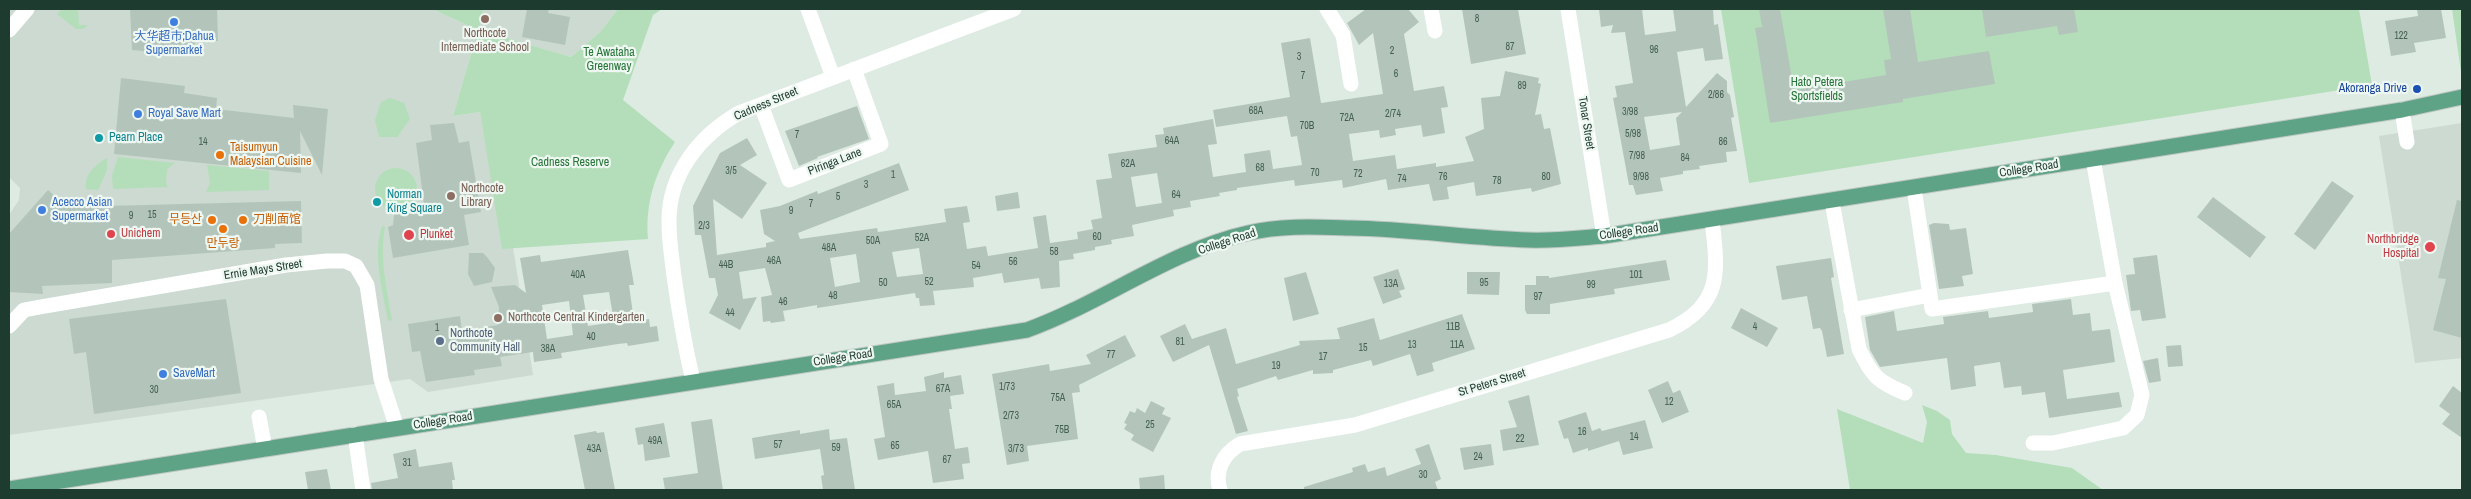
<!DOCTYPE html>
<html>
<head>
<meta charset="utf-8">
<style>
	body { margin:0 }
	#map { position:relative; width:2471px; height:499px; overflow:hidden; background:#deebe3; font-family:"Archivo Narrow",sans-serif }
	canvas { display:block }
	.frame { position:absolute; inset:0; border:10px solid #1e3b2f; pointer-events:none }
</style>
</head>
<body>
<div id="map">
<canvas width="2471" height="499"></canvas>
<div class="frame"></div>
</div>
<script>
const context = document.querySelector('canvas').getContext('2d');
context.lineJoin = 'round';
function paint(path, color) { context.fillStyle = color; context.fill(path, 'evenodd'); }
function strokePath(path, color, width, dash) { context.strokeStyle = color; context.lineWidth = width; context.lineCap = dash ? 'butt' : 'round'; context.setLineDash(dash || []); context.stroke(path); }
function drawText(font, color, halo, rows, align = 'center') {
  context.font = font + ' "Archivo Narrow","Noto Sans SC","Noto Sans KR",sans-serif'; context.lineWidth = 4.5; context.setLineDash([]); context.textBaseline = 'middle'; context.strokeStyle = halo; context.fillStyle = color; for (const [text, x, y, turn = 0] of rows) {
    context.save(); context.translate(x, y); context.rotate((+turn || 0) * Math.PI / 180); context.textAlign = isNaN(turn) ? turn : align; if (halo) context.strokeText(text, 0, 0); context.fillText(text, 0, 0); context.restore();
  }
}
paint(new Path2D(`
	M9,9H432L478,30L483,9H618L601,31L571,57L478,30L453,116L480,112L503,248L513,247L533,375L428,392L410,379L9,435V215L19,200L20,188L9,177Z
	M2462,123V358L2415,363L2379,136Z`), '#ccdad1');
paint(new Path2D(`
	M62,9H78L79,25H88L83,29H76L57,14Z
	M432,9H483L479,30L571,57L601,31L618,9H662L653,15L623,100L675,142C655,172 645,204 648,239L502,249L480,112L453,116L478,30Z
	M1721,9H2359L2372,85L1749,183Z
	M2452,9H2462L2461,72Z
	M390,98L404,103L410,119L397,137H379L375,120L381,102Z
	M118,157L175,163L167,169L166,183L168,187L113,189L112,175Z
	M107,158V170L98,190L86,189C84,174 95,165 107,158Z
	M207,165L269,171V190L206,192L210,183Z
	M375 189a21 21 0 1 1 42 0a21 21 0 1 1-42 0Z
	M382,226L385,227C379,258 387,289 392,320L388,321C383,291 372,256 382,226Z
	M1922,405L1937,411L1950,420L1952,434L1966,453L1996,455L2072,468L2103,490H1850L1837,409L1923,443L1927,422Z`), '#b4deb9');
paint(new Path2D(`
	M130,9H217L218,41L195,40V56L132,50Z
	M527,9H549L548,13L570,17L565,45L522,37Z
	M1366,9H1408L1419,22L1404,34L1414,91L1444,86L1448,107L1441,108L1445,133L1423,137L1421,125L1395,129L1396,135L1380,138L1379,130L1349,134L1353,161L1395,155L1397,169L1436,163V167L1474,161L1465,137L1484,129L1481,98L1500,96L1505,71L1539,78L1538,83L1541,84L1535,115L1541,114L1544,129L1550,128L1561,184L1532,192L1531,188L1476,196L1474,182L1447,187L1449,199L1433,201L1429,184L1388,190L1386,179L1343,188L1342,180L1295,186L1294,180L1237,188V190L1219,193L1220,196L1190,201L1191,207L1173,210L1174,216L1132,225L1134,236L1111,240L1112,244L1095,247V250L1073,254L1074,259L1059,261L1060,287L1041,289L1039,278L1004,283L1002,273L973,278L974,287L933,291L935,305L920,306L919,298H916L915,293L817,308V305L783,311L785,321L771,323L770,321L763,322L761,297L772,295L765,268L739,272L743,299L757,297L740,330L709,313L718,295L715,278H709L701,235H695L693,206L720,153L747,138L757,155L740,165L767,183L742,219L713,199L717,255L766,247V243L775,241L764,234L760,210L780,206L817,191L818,194L899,163L909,190L798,233L800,239L877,228L878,232L886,231L946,222L944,209L967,206L970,222L963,223L967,249L986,246L988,256L1038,248L1033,217L1046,215L1050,243L1078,239L1077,232L1093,229L1091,220L1102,218L1096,180L1112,178L1108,154L1157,147L1155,135L1164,134L1163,128L1213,119L1217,144L1208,145L1213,177L1246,172L1244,154L1270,150L1273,169L1302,165L1297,136L1291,137L1287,116L1216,127L1213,110L1290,97L1281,43L1310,38L1321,103L1383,94L1373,33L1359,45L1347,23ZM1157,173L1162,203L1136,207L1131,177ZM919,248L923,274L897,277L892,252ZM856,254L860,282L835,287L830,258Z
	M1462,9H1518L1526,54L1471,64Z
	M1599,9H1642L1645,35L1676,31L1673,9H1713L1714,25L1718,24L1723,59L1705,61L1703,48L1677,52L1686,107L1717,73L1727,81V92L1730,95L1734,117L1731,118L1737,151L1726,152L1727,162L1699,166L1700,169L1683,171V174L1660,178L1663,191L1636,195L1633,185H1629L1613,98L1617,97L1615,86L1633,83L1625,32L1611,33L1613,25L1601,27ZM1682,112L1676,118L1680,145L1650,150L1644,117Z
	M1759,9H1780L1794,90L1886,75L1884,60L1891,59L1883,9H1910L1918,62L1989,51L1995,84L1903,99V102L1770,123L1755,28L1762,27Z
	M1982,9H2074L2078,32L2059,35L2057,26L1986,37Z
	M2417,9H2441L2446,38L2414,43L2416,52L2391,56L2385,21L2418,16Z
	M121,78L185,86L184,93L217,98L216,109L294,118L293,105L328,109L322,175L300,131L301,173L114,154Z
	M857,106L869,139L817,157L818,158L799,166L785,131Z
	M454,123L459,143L469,141L481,212L464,215L469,245L393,258L388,227L393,225L394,215L425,212L416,143L432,140L430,125Z
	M2332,181L2354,196L2315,250L2294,234Z
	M48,190L66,207L301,201L302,243L275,244V248L112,260V283L42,286L43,294L9,292V234Z
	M1018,192L1020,208L997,211L995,196Z
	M2213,197L2266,237L2250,258L2197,217Z
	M2457,200L2462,201V338L2433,330L2446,279L2438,278Z
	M1934,223L1949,224L1950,230L1966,228L1973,274L1962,276L1964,286L1939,289L1929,225Z
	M628,250L634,285H629L634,321L649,319L650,327L657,326L659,341L628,346L627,343L618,344L561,353L562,358L534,362L533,352L500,357L502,366L474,370L475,375L426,382L420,351L412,352L408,324L460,316L462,331L498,325L499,307L491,287L515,285L526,293L520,258L540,255L541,262ZM609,292L614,322L588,326L583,295ZM569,301L573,335L547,339L542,305Z
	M469,253H483L487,257L495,268L492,282L474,286L468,274Z
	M2157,255L2166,318L2142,321L2140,310L2131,311L2126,275L2135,274L2133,258Z
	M1831,258L1834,277L1831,278L1844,354L1827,357L1822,331L1820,328L1813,329L1807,296L1782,300L1776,266Z
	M1666,260L1670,280L1614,289L1615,294L1550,304V314H1527L1525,310V285H1536V276H1549V278Z
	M1398,269L1405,289L1399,291L1402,297L1383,304L1373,277Z
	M1306,272L1319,314L1293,321L1284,278Z
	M1467,272H1500L1499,295L1467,294Z
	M226,299L241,393L94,414L86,352L74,354L69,319Z
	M2071,299L2073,315L2090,313L2092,331L2110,329L2115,362L2063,370L2067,399L2119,392L2122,407L2049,418L2045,392L2022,395L2021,386L2004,388L2000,362L1974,366L1976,386L1951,390L1947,358L1880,367L1870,350L1865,317L1894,311L1897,331L1944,324L1943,317L1988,311L1989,318L2033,312L2032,304Z
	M1741,308L1778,328L1767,347L1731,328Z
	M1462,314L1475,349L1432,363L1434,371L1417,376L1410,354L1373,366L1371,360L1333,370V373L1313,374V370L1278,380L1276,376L1237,389L1239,396L1237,397L1248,431L1236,434L1209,345L1173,362L1160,336L1185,324L1192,339L1226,328L1236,364L1300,345L1299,341L1340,339L1337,328L1374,318L1380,340Z
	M1125,335L1136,356L1079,385L1080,392L1072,393L1078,439L1027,446L1029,461L1007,465L992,374L1049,364L1050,371L1091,364L1086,355Z
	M2181,345L2183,366L2168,367L2166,346Z
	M2158,358L2161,381L2149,383L2143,361Z
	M944,372V378L961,375L964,394L950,396L952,409H949L955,449L968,447L970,463L962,464L964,479L933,483L928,451L878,460L874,439L885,437L877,386L894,383L895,395L926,391L924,377Z
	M1668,381L1673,393L1680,390L1689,412L1662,423L1648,390Z
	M2453,386L2462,393V438L2442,424L2450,414L2439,406Z
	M1529,395L1539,445L1503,451L1500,430L1517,427L1508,401Z
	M1151,401L1165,408L1162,414L1171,418L1153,452L1131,440L1134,435L1124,429L1127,424L1124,423L1130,411L1135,413L1137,408L1145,413Z
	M1586,412L1592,431L1600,428L1602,431L1645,420L1653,448L1623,455L1619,441L1588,451V448L1573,453L1568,438L1564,439L1558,421Z
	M712,419L723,490H665L663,478L698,473L691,422Z
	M664,423L670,457L645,461L643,444L638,445L635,428Z
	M829,429L830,440L847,438L855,490H823L821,476L824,475L820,449L755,459L752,438L800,430V434Z
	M596,431L597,433L604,432L615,490H585L574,435Z
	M1429,444L1441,479L1435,482L1438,490H1304V487L1353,472L1352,468L1365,464L1368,472L1385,467L1387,476L1421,464L1415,449Z
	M1491,444L1494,465L1464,470L1460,448Z
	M416,449L419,467L452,462L455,480H452L453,490H372L371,483L398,478L393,454Z
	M327,469L331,490H308L305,472Z
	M1164,475L1165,490H1140L1139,478Z`), '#b3c5bb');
const major = new Path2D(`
	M9,489L1027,330C1102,303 1171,250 1248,233C1282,225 1317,227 1350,228C1410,229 1469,238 1528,240C1553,241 1579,238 1604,236L2402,110L2462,97`);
strokePath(major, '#c0c8c5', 17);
strokePath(new Path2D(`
	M808,9L833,77
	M1327,9L1343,35L1351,84
	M1431,9L1435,31
	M1568,9L1604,236
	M9,30L27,9
	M761,105L789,180L881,144L854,69
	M2402,110L2407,142
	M1914,188L1930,295
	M1832,202L1859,349C1872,376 1878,382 1905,393
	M1851,310L1930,295L1932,309L2115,283
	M9,326L24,310L40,307L286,265L327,261H345L356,266L367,285L381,379L397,428
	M693,381C685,347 679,312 674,276C672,259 669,241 669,223C668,175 699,136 739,113L1014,9
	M259,417L265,449
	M355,434L363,490
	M2033,443H2053L2123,428L2137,415L2142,395L2115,283L2093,159
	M1220,490C1214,471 1223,454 1240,444L1355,425L1669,330C1723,304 1718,272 1712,220`), '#fff', 15);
strokePath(major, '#5fa387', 15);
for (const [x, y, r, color] of [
	[485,19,5,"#8d6e63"],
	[174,22,5,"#3f7fe0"],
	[2417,89,5,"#1a4fb4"],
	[138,114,5,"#3f7fe0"],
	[99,138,5,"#0f9aa8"],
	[220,155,5,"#e8710a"],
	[451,196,5,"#8d6e63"],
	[377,202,5,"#0f9aa8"],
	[42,210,5,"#3f7fe0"],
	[212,220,5,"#e8710a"],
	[243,220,5,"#e8710a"],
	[223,229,5,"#e8710a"],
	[111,234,5,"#e0444e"],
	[409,235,6,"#e0444e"],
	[2430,247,6,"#e0444e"],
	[498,318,5,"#8d6e63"],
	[440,341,5,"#5c6f8a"],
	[163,374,5,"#3f7fe0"]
]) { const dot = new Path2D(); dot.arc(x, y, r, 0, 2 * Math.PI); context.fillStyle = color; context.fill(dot); strokePath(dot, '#eef7f1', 2); }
drawText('10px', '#435e52', null, [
	["8",1477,19],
	["122",2401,36],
	["87",1510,47],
	["96",1654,50],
	["2",1392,51],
	["3",1299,57],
	["6",1396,74],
	["7",1303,76],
	["89",1522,86],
	["2/86",1716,95],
	["68A",1256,111],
	["3/98",1630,112],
	["2/74",1393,114],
	["72A",1347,118],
	["70B",1307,126],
	["5/98",1633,134],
	["7",797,135],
	["64A",1172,141],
	["14",203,142],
	["86",1723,142],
	["7/98",1637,156],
	["84",1685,158],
	["62A",1128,164],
	["68",1260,168],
	["3/5",731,171],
	["70",1315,173],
	["72",1358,174],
	["1",893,175],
	["76",1443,177],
	["80",1546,177],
	["9/98",1641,177],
	["74",1402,179],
	["78",1497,181],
	["3",866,185],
	["64",1176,195],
	["5",838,197],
	["7",811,204],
	["9",791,211],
	["15",152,215],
	["9",131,216],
	["2/3",704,226],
	["60",1097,237],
	["52A",922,238],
	["50A",873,241],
	["48A",829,248],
	["58",1054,252],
	["46A",774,261],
	["56",1013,262],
	["44B",726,265],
	["54",976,266],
	["40A",578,275],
	["101",1636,275],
	["52",929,282],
	["50",883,283],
	["95",1484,283],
	["13A",1391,284],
	["99",1591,285],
	["48",833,296],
	["97",1538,297],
	["46",783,302],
	["44",730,313],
	["11B",1453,327],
	["4",1755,327],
	["1",437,328],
	["40",591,337],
	["81",1180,342],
	["13",1412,345],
	["11A",1457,345],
	["15",1363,348],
	["38A",548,349],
	["77",1111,355],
	["17",1323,357],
	["19",1276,366],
	["1/73",1007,387],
	["67A",943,389],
	["30",154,390],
	["75A",1058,398],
	["12",1669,402],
	["65A",894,405],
	["2/73",1011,416],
	["25",1150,425],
	["75B",1062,430],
	["16",1582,432],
	["14",1634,437],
	["22",1520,439],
	["49A",655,441],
	["57",778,445],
	["65",895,446],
	["59",836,448],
	["43A",594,449],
	["3/73",1016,449],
	["24",1478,457],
	["67",947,460],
	["31",407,463],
	["30",1423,475]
]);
drawText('12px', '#785e54', '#eef7f1', [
	["Northcote",485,34,"center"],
	["Intermediate School",485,48,"center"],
	["Northcote",461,189],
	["Library",461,203],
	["Northcote Central Kindergarten",508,318]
], 'left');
drawText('12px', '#366cbe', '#eef7f1', [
	["大华超市;Dahua",174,37,"center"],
	["Supermarket",174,51,"center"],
	["Royal Save Mart",148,114],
	["Acecco Asian",52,203],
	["Supermarket",52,217],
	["SaveMart",173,374]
], 'left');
drawText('12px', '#267438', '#eef7f1', [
	["Te Awataha",609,53],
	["Greenway",609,67],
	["Hato Petera",1817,83],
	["Sportsfields",1817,97],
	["Cadness Reserve",570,163]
]);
drawText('12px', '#164399', '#eef7f1', [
	["Akoranga Drive",2407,89]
], 'right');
drawText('12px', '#1e3b2f', '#eef7f1', [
	["Cadness Street",766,104,-23],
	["Tonar Street",1586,123,81],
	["Piringa Lane",835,162,-21],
	["College Road",2029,169,-9],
	["College Road",1629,232,-8],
	["College Road",1227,242,-18],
	["Ernie Mays Street",263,270,-9],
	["College Road",843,358,-9],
	["St Peters Street",1492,383,-17],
	["College Road",443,421,-9]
]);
drawText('12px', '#0d838f', '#eef7f1', [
	["Pearn Place",109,138],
	["Norman",387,195],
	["King Square",387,209]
], 'left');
drawText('12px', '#c56008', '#eef7f1', [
	["Taisumyun",230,148],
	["Malaysian Cuisine",230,162],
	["무등산",202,220,"right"],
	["刀削面馆",253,220],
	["만두랑",223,244,"center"]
], 'left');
drawText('12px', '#be3a42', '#eef7f1', [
	["Unichem",121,234],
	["Plunket",420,235],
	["Northbridge",2419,240,"right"],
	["Hospital",2419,254,"right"]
], 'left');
drawText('12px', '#4e5e75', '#eef7f1', [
	["Northcote",450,334],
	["Community Hall",450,348]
], 'left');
</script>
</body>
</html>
